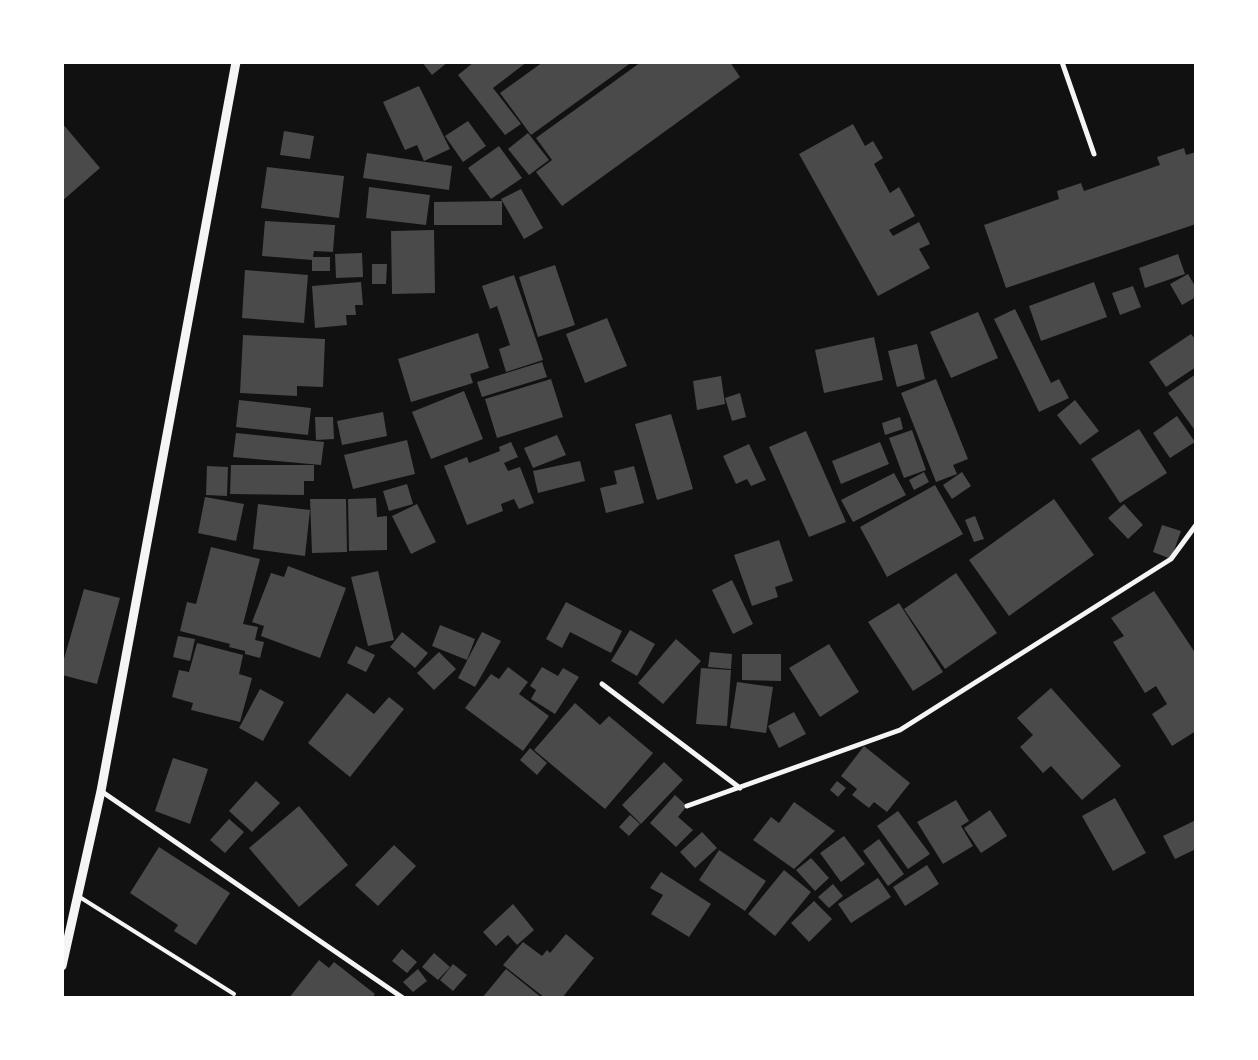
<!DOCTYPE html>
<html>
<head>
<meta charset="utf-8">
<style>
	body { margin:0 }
	#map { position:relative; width:1258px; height:1060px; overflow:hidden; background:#111; font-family:"Archivo Narrow",sans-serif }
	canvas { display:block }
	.frame { position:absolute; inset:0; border:64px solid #fff; pointer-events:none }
</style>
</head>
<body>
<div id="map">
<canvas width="1258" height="1060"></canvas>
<div class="frame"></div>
</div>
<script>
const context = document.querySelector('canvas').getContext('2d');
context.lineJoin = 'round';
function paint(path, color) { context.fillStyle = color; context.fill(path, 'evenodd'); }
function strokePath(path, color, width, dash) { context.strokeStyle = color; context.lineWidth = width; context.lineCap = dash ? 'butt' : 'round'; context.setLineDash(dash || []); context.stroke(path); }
paint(new Path2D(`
	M422,62H448L432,75Z
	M474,62H527L493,88L521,124L505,135L458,75Z
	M543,62H632L531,135L500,93Z
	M641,62H730L740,77L562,206L536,172L552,160L536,138Z
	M419,86L450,149L424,161L417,145L405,150L383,102Z
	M468,121L486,146L463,162L445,136Z
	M62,123L100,168L62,201Z
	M853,124L865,146L873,141L883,158L874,164L890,193L899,187L915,216L889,230L893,236L919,222L930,244L919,249L930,268L878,296L799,154Z
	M284,131L314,136L310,159L280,155Z
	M528,133L549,160L529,175L508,149Z
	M499,146L522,178L491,199L468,168Z
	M1184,148L1186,155L1196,152V224L1006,288L984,225L1059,199L1057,191L1081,183L1084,191L1160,165L1157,157Z
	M367,153L452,166L449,190L363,178Z
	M267,167L344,176L339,218L261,208Z
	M369,187L430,195L426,225L366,218Z
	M521,189L543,228L524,239L501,199Z
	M502,201V225H434V202Z
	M265,221L335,225L333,252L314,251L313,257H330V271H312V260L262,256Z
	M434,230L435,293L392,294L391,231Z
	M362,253L363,277L336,278L335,254Z
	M1178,254L1185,274L1145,288L1139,268Z
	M372,264H387L386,284H372Z
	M555,265L575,325L538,337L519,277Z
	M245,270L308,275L304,323L242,318Z
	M1188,274L1196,288V297L1182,305L1170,284Z
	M514,275L543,360L506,372L499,349L510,345L497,306L490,309L482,286Z
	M361,282L363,305H355L356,315H346L347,325L315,328L312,286Z
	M1094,282L1107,317L1041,341L1029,306Z
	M1133,286L1141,307L1120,315L1112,293Z
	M1015,309L1051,383L1059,379L1069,398L1039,412L994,319Z
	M978,312L998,358L951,378L930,332Z
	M607,318L627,366L585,383L566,334Z
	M478,333L489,368L470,374L473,383L411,402L398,359Z
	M1191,334L1196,340V367L1166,387L1149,362Z
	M243,335L325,339L323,387L297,386V396L240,393Z
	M874,337L883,380L824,393L815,350Z
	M917,344L925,379L897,387L888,351Z
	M542,362L547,377L482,397L477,382Z
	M1196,374V432L1168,393Z
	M721,376L725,404L697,410L693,381Z
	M551,379L563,417L497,438L485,399Z
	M936,379L968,459L953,465L957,474L936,482L901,393Z
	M464,391L483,439L431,459L412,412Z
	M740,393L746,417L732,421L725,398Z
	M239,400L311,408L308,435L236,427Z
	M1075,400L1099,431L1080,445L1057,415Z
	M383,412L387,436L342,445L337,421Z
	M671,414L693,489L657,500L635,424Z
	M1177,416L1195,442L1170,458L1153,433Z
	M315,417H333L334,439L316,440Z
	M900,417L903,429L885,435L882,423Z
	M1139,429L1167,473L1120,503L1091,459Z
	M912,430L926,470L904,478L889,438Z
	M806,431L846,522L809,537L769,447Z
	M236,433L324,442L321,465L233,457Z
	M557,435L566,455L533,468L524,448Z
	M407,440L415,474L353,489L344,455Z
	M511,442L518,457L504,463L508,471L520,467L534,503L519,509L514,499L501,504L503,511L467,525L444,466L467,457L469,463L500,451L499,447Z
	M880,442L889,464L841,484L832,461Z
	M749,444L766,480L751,486L747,479L736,484L723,456Z
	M580,461L585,481L538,493L533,471Z
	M231,465H314V481H304V495L230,494Z
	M207,466L228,467L227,496L206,495Z
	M634,466L644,503L606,513L600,488L617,484L614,471Z
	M924,472L929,482L914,490L909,480Z
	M962,472L971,486L952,499L943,485Z
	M894,473L906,495L853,522L841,500Z
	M407,484L413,504L389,511L383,491Z
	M935,485L963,534L887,577L860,527Z
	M205,497L244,504L236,541L198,533Z
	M376,498L377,517L387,516V550L349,551L348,499Z
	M310,499H346L347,552L312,553Z
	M1054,499L1094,555L1009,616L969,560Z
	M258,504L310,510L305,556L253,549Z
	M417,504L436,542L411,554L392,516Z
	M1124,504L1143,525L1128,539L1108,518Z
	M975,516L984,539L974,542L965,520Z
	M1162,525L1181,531L1171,559L1153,552Z
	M779,540L793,581L775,587L778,597L752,606L734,555Z
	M211,547L260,559L243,624L258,627L255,640L264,642L260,658L245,654V651L229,647L230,644L180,631L187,602L196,604Z
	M288,566L346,588L320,658L261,636L264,626L252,622L271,573L284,577Z
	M378,571L394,640L368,646L351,577Z
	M956,573L997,633L945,669L904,609Z
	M732,580L753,624L733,634L712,590Z
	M84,589L120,598L97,684L62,675V666Z
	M1154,591L1196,654V731L1172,746L1152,714L1167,704L1156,686L1145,693L1113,642L1124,636L1111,618Z
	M566,602L622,631L611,653L570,632L562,648L546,639Z
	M899,603L943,672L913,691L868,622Z
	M440,625L475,639L467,660L432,646Z
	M630,630L655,644L637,676L611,661Z
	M402,632L428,653L415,668L390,647Z
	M482,632L501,641L475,687L458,678Z
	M178,636L195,639L190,661L173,657Z
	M676,639L701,661L663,704L638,683Z
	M197,643L243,655L239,674L252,678L240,722L191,710L193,703L172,697L179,670L189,672Z
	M829,644L859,692L820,717L789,668Z
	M356,646L375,655L366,672L347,663Z
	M439,652L456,669L434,690L417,673Z
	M710,652L732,654L731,669L708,667Z
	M742,654H781V681L742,680Z
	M508,667L528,682L519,694L549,716L523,751L465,708L491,674L499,679Z
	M542,667L558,676L563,668L579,677L555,714L531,699L536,690L530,686Z
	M701,668L731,670L727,726L696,724Z
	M737,682L773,687L766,733L730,728Z
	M1051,688L1121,766L1082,800L1051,766L1043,773L1020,747L1033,735L1017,718Z
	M260,689L284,702L263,741L239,728Z
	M347,693L374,714L389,697L404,709L350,777L308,743Z
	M575,703L600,725L609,716L653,753L605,809L534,750Z
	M794,712L806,734L779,748L768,726Z
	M864,746L910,783L887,812L874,802L869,808L852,795L857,789L841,776Z
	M530,748L547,763L537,775L520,760Z
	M173,758L208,769L190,824L155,811Z
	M664,762L683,780L641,824L622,805Z
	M256,781L280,803L252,832L229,811Z
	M837,781L846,788L838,797L830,790Z
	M675,795L687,806L678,817L693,830L676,847L650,823Z
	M1115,798L1146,853L1113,871L1082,816Z
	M956,800L969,821L961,826L973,846L943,864L917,822Z
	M794,802L835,831L794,869L753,840L771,817L779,823Z
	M299,806L348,865L299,907L249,848Z
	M990,810L1007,836L981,853L964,828Z
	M898,811L930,854L908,869L877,826Z
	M630,815L640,824L629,836L619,827Z
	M229,819L244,832L225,853L210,840Z
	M1196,820V849L1175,859L1163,836Z
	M702,832L717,848L695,868L680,852Z
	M844,836L865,864L841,882L820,853Z
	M879,839L904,874L888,886L863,851Z
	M394,845L416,866L378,906L355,885Z
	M159,847L230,893L196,945L174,931L178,925L130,893Z
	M719,850L766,881L745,911L699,880Z
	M811,858L829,878L815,891L796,870Z
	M927,865L939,884L905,906L893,887Z
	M784,870L811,892L775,936L748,914Z
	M661,872L711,904L689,937L651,914L663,895L650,888Z
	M878,878L891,897L851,923L838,904Z
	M833,884L843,896L829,908L818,897Z
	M814,901L832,919L809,942L791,923Z
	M513,904L534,930L517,945L508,935L496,946L483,932Z
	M566,934L594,958L562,998H545L503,965L523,942L542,956L547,950L550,953Z
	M402,949L417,962L407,973L392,961Z
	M434,953L450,967L438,980L422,967Z
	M319,960L329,968L334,962L375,994L372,998H289Z
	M453,964L467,975L453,991L440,980Z
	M418,969L427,981L413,992L403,982Z
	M506,969L542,998H482Z`), '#4a4a4a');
strokePath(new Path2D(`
	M78,896L234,994`), '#f5f5f5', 4);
strokePath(new Path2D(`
	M1062,62L1094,154
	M602,684L740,788
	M101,791L403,998
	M687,806L900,730L1171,559L1196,525`), '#f5f5f5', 5);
strokePath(new Path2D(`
	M62,966L101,791L236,62`), '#f5f5f5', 9);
</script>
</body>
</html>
